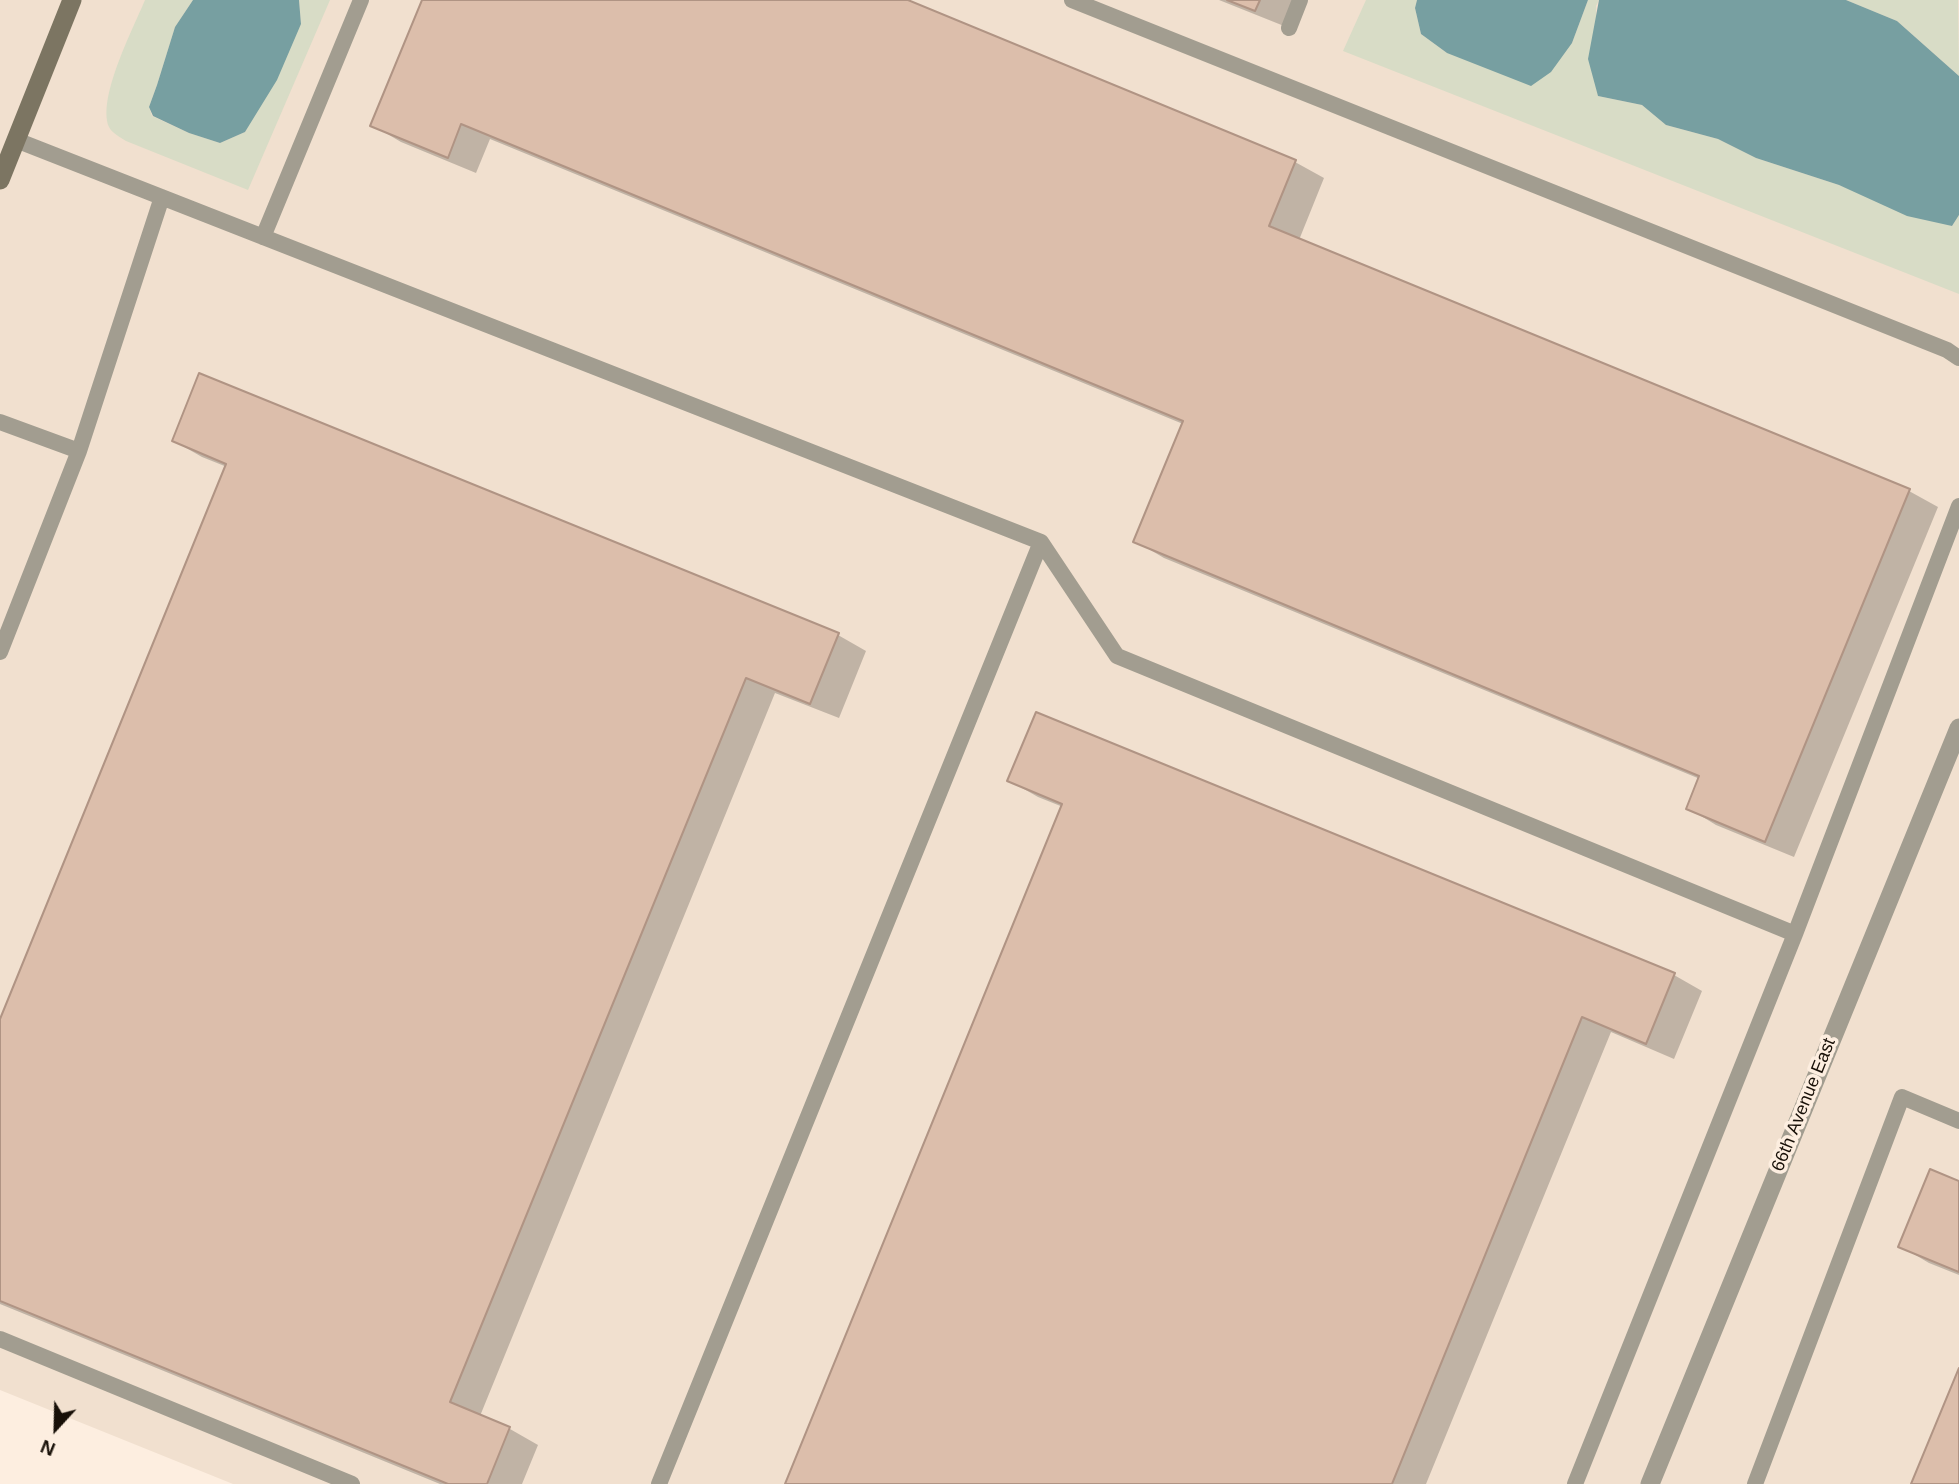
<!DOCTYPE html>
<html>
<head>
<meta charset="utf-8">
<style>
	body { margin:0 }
	#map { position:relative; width:1959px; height:1484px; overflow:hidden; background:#fdeee0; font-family:Helvetica,sans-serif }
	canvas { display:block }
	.north { position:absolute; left:21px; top:1393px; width:70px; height:70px; -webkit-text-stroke:5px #fdeee0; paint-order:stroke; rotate:202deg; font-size:19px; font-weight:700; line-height:28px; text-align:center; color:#181008 }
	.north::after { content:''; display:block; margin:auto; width:24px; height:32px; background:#181008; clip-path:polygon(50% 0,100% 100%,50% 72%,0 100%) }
</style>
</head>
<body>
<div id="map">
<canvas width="1959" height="1484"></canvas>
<div class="north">N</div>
</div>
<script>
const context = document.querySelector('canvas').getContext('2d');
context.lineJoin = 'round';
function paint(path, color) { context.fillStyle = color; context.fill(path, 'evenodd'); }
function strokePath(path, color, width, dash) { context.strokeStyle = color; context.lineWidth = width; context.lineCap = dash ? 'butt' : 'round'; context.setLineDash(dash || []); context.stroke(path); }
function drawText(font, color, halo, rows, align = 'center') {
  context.font = font + ' Helvetica,sans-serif'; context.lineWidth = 7; context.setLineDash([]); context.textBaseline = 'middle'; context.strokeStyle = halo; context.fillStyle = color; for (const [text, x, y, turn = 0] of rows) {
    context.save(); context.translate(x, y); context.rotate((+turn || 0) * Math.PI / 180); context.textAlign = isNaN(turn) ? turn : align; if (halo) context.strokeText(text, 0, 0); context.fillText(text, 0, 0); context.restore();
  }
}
paint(new Path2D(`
	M0,0H1959V1484H233L0,1390Z`), '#f1e0cf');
paint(new Path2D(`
	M145,0H193L175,27L157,85L149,107L152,116L189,133L220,143L245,132L301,24L299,0H330L248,190L126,141C120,137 112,133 109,127C97,98 133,29 145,0Z
	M1366,0H1417L1415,8L1421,34L1447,53L1572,43L1588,0H1599L1596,6L1598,96L1642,105L1666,125L1718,139L1756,158L1839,185L1952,226L1959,215V294L1343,51Z
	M1846,0H1958L1959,76L1897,21Z`), '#d8dcc6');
paint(new Path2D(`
	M193,0H299L301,24L277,80L245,132L220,143L189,133L153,116L149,107L157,85L175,27Z
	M1417,0H1588L1572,43L1551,72L1531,86L1447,53L1421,34L1415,8Z
	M1599,0H1846L1897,21L1959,76V215L1952,226L1907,216L1839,185L1756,158L1718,139L1666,125L1642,105L1598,96L1588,59Z`), '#779fa1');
paint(new Path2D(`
	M424,0H903L1295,162L1324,178L1299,240L1909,491L1938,507L1794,857L1716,825L1688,808L1700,779L1164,558L1135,541L1183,424L490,139L476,173L401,142L372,125Z
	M1219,0H1295L1284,26Z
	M174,441L838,635L866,651L839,718L775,693L480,1416L510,1429L538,1445L522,1484H440L0,1304V1024L227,467L202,457Z
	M1010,781L1674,975L1702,991L1674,1059L1611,1032L1426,1484H787L1063,807L1038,797Z
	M1959,1183V1275L1929,1263L1900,1246Z`), '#0003');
const building = new Path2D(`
	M422,0H908L1296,160L1269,226L1910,489L1765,842L1686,809L1699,776L1133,542L1183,421L461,124L448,158L370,126Z
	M1227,0H1260L1255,11Z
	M199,373L839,633L810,704L746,678L450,1402L510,1427L487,1484H448L0,1301V1019L226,464L172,441Z
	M1036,712L1675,973L1646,1044L1582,1017L1392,1484H785L1062,804L1007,781Z
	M1930,1169L1959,1181V1272L1898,1247Z
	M1959,1368V1484H1911Z`);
paint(building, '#dcbeab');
strokePath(building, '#b09484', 2);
strokePath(new Path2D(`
	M1072,0L1947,350L1959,358
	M1289,28L1300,0
	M16,140L1041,542L1117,656L1795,934
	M263,237L361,0
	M0,422L79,451
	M0,652L79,451L162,197
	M0,1339L352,1484
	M659,1484L1041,542
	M1575,1484L1795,934L1959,506
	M1755,1484L1902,1097L1959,1121`), '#a29d90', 16);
strokePath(new Path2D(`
	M1650,1484L1959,728`), '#a29d90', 19);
strokePath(new Path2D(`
	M0,180L72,0`), '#7c7562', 19);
drawText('18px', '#181008', '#fdeee0', [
	["66th Avenue East",1804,1105,-68]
]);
</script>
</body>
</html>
